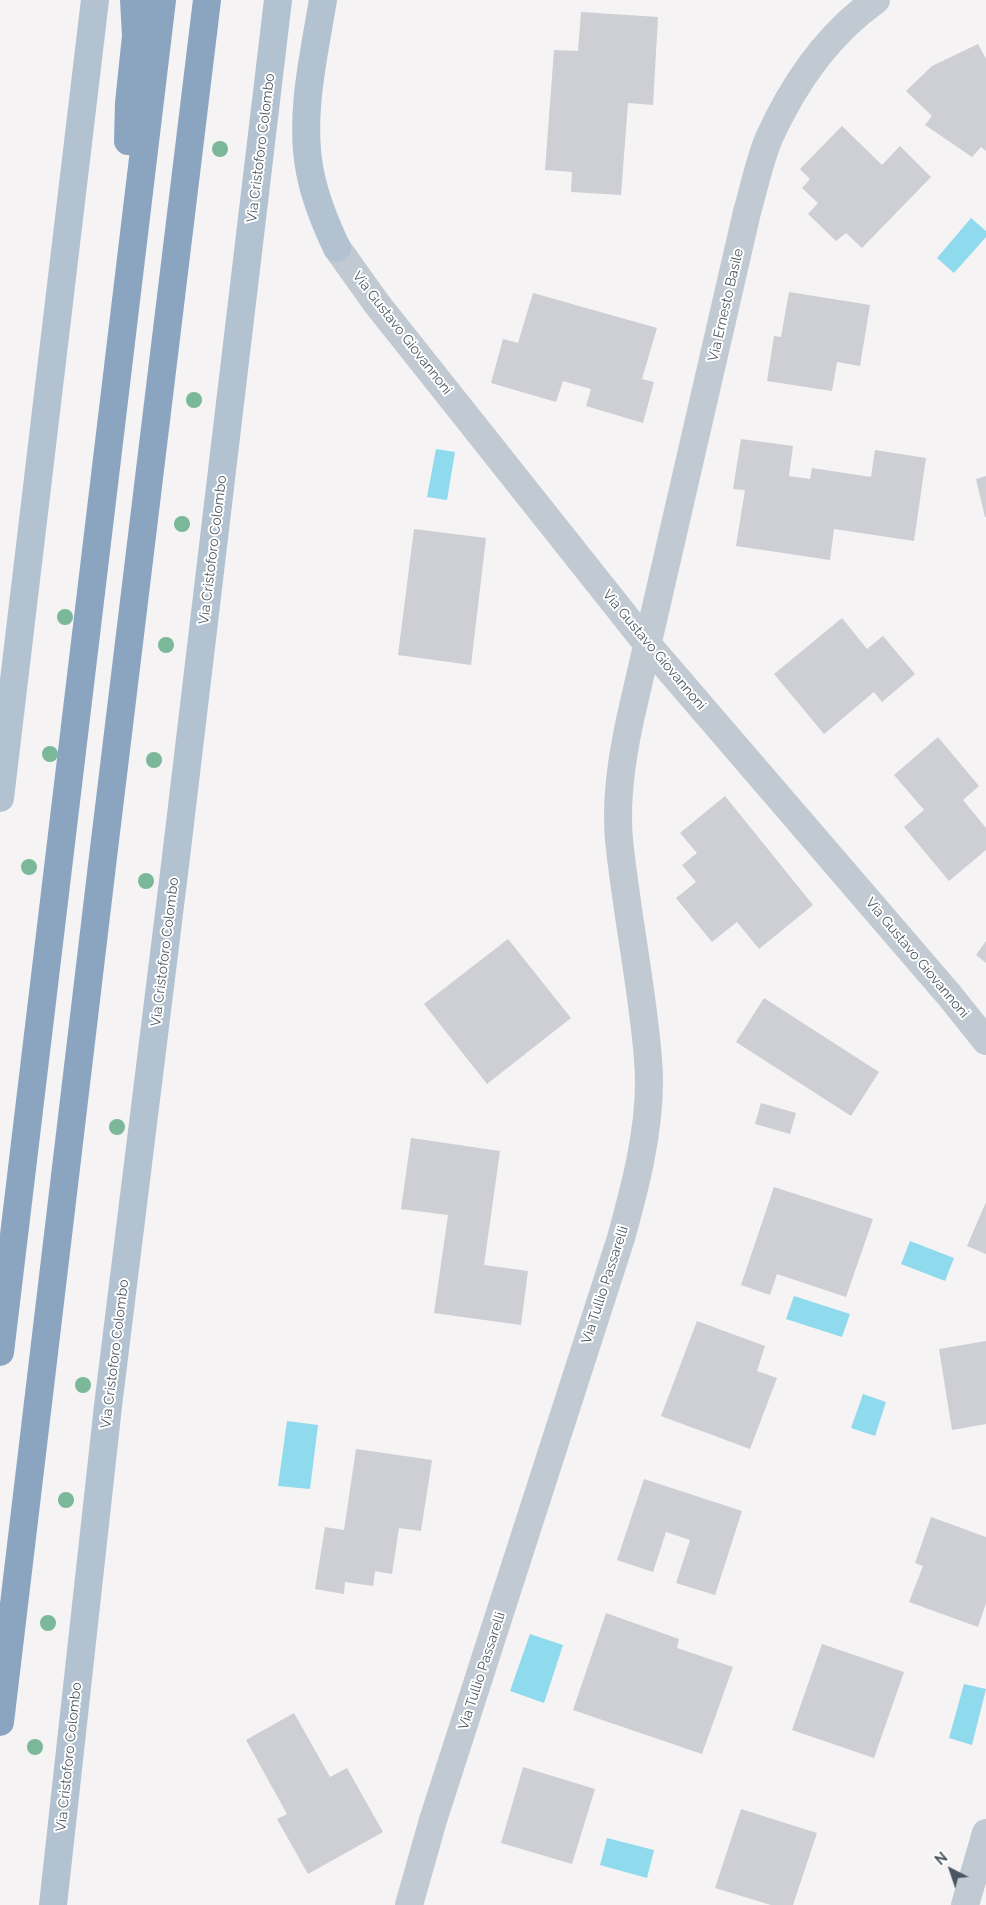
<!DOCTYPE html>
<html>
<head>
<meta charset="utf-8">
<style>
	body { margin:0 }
	#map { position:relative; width:986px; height:1905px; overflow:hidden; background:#f5f3f3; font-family:Raleway,sans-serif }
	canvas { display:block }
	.north { position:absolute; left:926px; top:1845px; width:50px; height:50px; -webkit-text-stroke:4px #fff; paint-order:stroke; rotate:319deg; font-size:14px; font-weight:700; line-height:20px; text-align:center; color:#4a5661 }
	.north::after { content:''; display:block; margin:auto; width:18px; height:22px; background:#4a5661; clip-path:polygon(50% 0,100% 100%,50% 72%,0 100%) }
</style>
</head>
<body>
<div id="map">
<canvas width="986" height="1905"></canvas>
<div class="north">N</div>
</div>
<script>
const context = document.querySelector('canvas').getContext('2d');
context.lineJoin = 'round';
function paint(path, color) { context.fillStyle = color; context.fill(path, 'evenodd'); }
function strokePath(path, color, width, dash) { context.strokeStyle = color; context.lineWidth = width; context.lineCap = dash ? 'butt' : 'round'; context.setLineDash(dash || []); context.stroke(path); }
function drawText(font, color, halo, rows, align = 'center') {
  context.font = font + ' Raleway,sans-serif'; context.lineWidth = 4; context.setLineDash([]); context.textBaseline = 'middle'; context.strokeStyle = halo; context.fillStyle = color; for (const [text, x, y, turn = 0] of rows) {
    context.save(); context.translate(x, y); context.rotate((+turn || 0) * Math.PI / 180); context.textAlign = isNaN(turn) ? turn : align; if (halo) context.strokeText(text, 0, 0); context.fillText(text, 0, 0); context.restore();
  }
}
paint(new Path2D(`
	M971,218L986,231V237L954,273L937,258Z
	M436,449L455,452L447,500L427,497Z
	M910,1241L954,1258L945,1281L901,1264Z
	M794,1296L850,1314L842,1337L786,1319Z
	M863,1394L886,1402L875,1436L851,1428Z
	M287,1421L318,1425L310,1489L278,1486Z
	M530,1634L563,1645L544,1703L510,1691Z
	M964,1684L986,1689L972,1745L949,1738Z
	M607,1838L654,1850L647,1878L600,1865Z`), '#90daee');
paint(new Path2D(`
	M581,12L658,17L653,105L628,103L621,195L571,192L572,172L545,170L554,50L578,51Z
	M978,44L986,59V151L981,147L972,157L925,125L932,116L906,91L932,66Z
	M842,126L882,165L900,146L931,177L862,248L846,233L836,241L808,214L818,203L802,188L810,179L800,169Z
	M789,292L870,305L860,366L837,362L832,391L767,381L774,336L781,337Z
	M533,293L657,328L642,379L654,382L643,423L586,406L591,389L563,381L556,402L491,383L503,339L518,343Z
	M741,439L793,446L789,476L810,479L812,468L871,477L875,450L926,458L914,541L834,529L830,560L736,546L745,490L733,489Z
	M986,476V517H985L976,479Z
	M414,529L486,538L471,665L398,655Z
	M842,618L867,649L883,636L915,674L882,702L874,692L824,734L774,674Z
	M938,737L979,786L963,800L986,828V850L949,881L904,827L924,810L894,775Z
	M725,796L813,905L759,949L737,922L712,942L676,898L696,882L682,865L697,853L680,833Z
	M508,939L571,1018L487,1084L424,1004Z
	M986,941V963L976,955Z
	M764,998L879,1072L851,1116L736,1042Z
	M761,1103L796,1113L790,1134L755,1124Z
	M411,1138L500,1151L484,1265L528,1271L521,1325L434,1313L448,1215L401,1209Z
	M774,1187L873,1219L846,1297L777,1274L770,1295L741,1285Z
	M986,1202V1254L967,1246Z
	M697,1321L765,1346L757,1371L777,1378L750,1449L661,1416Z
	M986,1341V1424L952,1430L939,1349Z
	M356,1449L432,1460L421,1531L399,1528L392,1574L375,1571L373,1586L345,1582L344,1594L315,1589L325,1527L344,1530Z
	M644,1479L742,1511L715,1595L676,1583L690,1540L666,1532L653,1572L617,1560Z
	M931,1517L986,1537V1603L978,1627L909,1602L923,1566L915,1563Z
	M606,1613L679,1639L677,1648L733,1667L702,1754L573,1710Z
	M822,1644L904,1672L874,1758L792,1730Z
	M294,1713L330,1777L347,1768L383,1832L308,1874L277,1819L287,1814L246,1740Z
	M523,1767L595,1789L572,1864L501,1843Z
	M741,1809L817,1833L793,1905H771L715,1888Z`), '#cdcfd5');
strokePath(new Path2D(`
	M337,248L377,304L648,645L950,996L986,1041
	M409,1905L433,1820L621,1238C635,1187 649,1135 649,1081C649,1059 646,1036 643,1013C636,956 625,898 619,840C615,793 624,744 635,698L747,212C754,188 759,162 769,138C793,85 828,34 876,0
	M965,1905L986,1833`), '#c1cad2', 28);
strokePath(new Path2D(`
	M323,0C314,55 299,116 310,172C315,198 325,223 337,248
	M0,798L95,0
	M53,1905L108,1406L176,857L278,0`), '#b3c2d1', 28);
strokePath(new Path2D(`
	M128,141L129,103L136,36L134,0
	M0,1352L162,0
	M0,1722L103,857L207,0`), '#8ba5c1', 28);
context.fillStyle = '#7bb799';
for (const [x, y] of [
	[220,149],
	[194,400],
	[182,524],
	[65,617],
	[166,645],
	[50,754],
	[154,760],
	[29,867],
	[146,881],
	[117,1127],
	[83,1385],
	[66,1500],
	[48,1623],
	[35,1747]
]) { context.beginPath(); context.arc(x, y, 8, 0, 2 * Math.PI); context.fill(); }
drawText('14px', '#4a5661', '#fff', [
	["Via Cristoforo Colombo",261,148,-83],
	["Via Ernesto Basile",726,305,-77],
	["Via Gustavo Giovannoni",402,333,52],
	["Via Cristoforo Colombo",213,550,-83],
	["Via Gustavo Giovannoni",654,650,50],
	["Via Cristoforo Colombo",165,952,-83],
	["Via Gustavo Giovannoni",917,958,50],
	["Via Tullio Passarelli",605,1285,-72],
	["Via Cristoforo Colombo",115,1354,-83],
	["Via Tullio Passarelli",482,1671,-72],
	["Via Cristoforo Colombo",69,1757,-84]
]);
</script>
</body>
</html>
